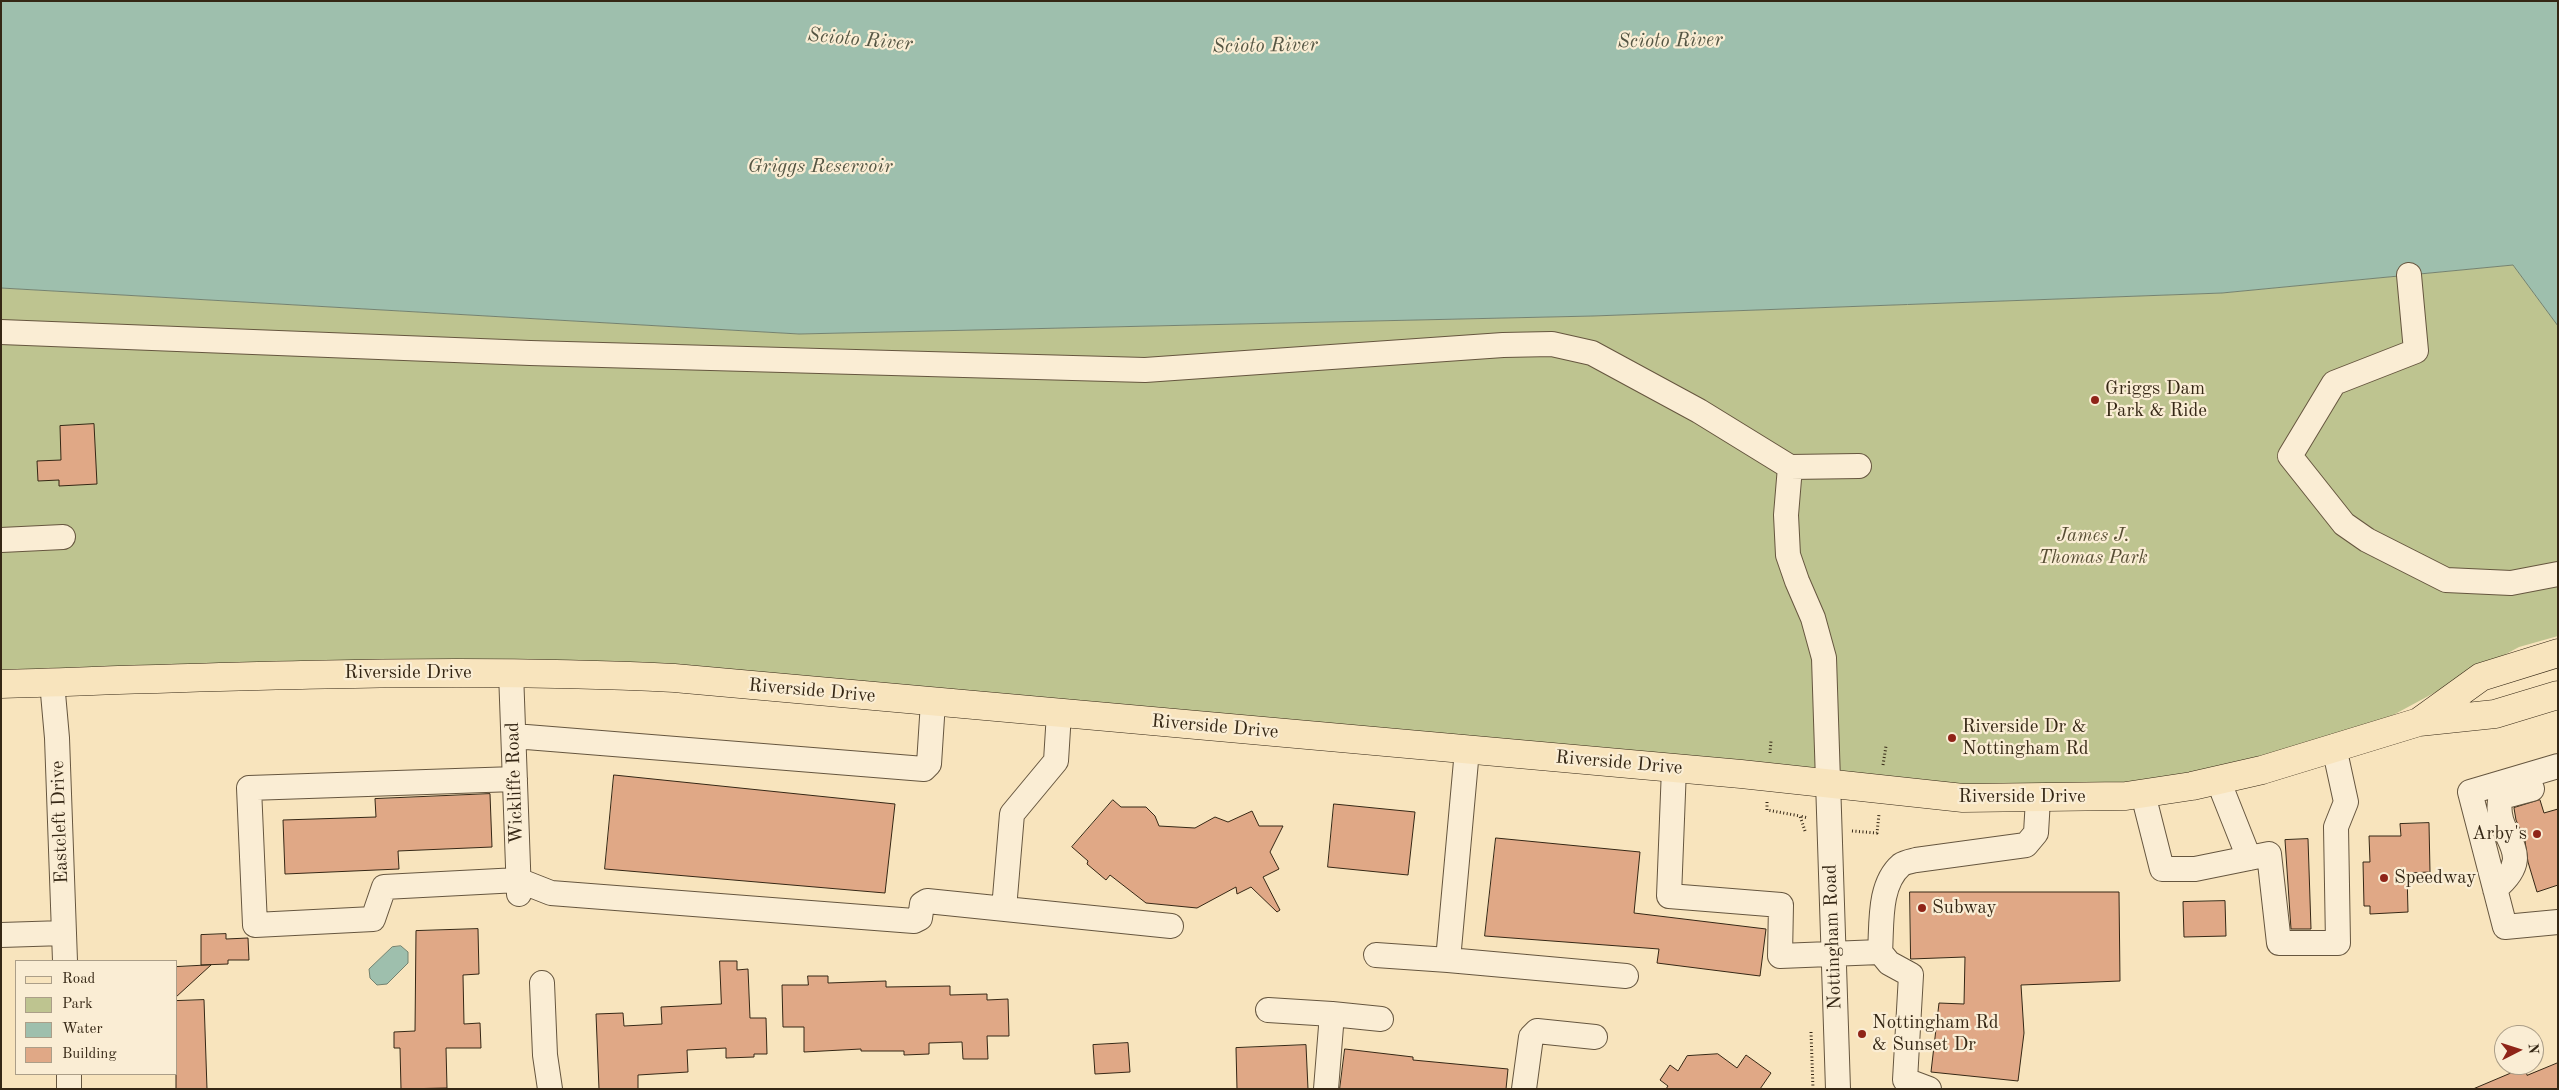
<!DOCTYPE html>
<html>
<head>
<meta charset="utf-8">
<style>
	body { margin:0 }
	#map { position:relative; width:2559px; height:1090px; overflow:hidden; background:#f8e4bd; font-family:"Old Standard TT",serif }
	canvas { display:block }
	.frame { position:absolute; inset:0; border:2px solid #352715; pointer-events:none }
	.legend { position:absolute; left:15px; top:960px; width:162px; height:115px; box-sizing:border-box; background:#faedd4; border:1px solid #ab9e88; margin:0; padding:6px 9px; list-style:none; font-size:15px; color:#352715 }
	.legend li { display:flex; align-items:center; gap:10px; height:25px }
	.legend b { width:25px; border:1px solid #ab9e88 }
	.north { position:absolute; left:2494px; top:1025px; width:50px; height:50px; box-sizing:border-box; background:#faedd4; border:1px solid #ab9e88; border-radius:50%; rotate:85deg; font-size:14px; font-weight:700; line-height:20px; text-align:center; color:#352715 }
	.north::after { content:''; display:block; margin:auto; width:18px; height:22px; background:#8f2418; clip-path:polygon(50% 0,100% 100%,50% 72%,0 100%) }
</style>
</head>
<body>
<div id="map">
<canvas width="2559" height="1090"></canvas>
<div class="frame"></div>
<ul class="legend">
<li><b style="height:6px;background:#f8e4bd"></b>Road</li>
<li><b style="height:14px;background:#bec490"></b>Park</li>
<li><b style="height:14px;background:#9ebfad"></b>Water</li>
<li><b style="height:14px;background:#e0a886"></b>Building</li>
</ul>
<div class="north">N</div>
</div>
<script>
const context = document.querySelector('canvas').getContext('2d');
context.lineJoin = 'round';
function paint(path, color) { context.fillStyle = color; context.fill(path, 'evenodd'); }
function strokePath(path, color, width, dash) { context.strokeStyle = color; context.lineWidth = width; context.lineCap = dash ? 'butt' : 'round'; context.setLineDash(dash || []); context.stroke(path); }
function drawText(font, color, halo, rows, align = 'center') {
  context.font = font + ' "Old Standard TT",serif'; context.lineWidth = 4.5; context.setLineDash([]); context.textBaseline = 'middle'; context.strokeStyle = halo; context.fillStyle = color; for (const [text, x, y, turn = 0] of rows) {
    context.save(); context.translate(x, y); context.rotate((+turn || 0) * Math.PI / 180); context.textAlign = isNaN(turn) ? turn : align; if (halo) context.strokeText(text, 0, 0); context.fillText(text, 0, 0); context.restore();
  }
}
paint(new Path2D(`
	M2513,265L2558,326V636L2519,647L2334,747L2046,799L674,678L1,684V288L799,334L1593,316L2222,293Z`), '#bec490');
const water = new Path2D(`
	M1,1H2558V326L2513,265L2222,293L1593,316L799,334L1,288Z
	M401,946L408,952V963L387,984L377,985L370,978L369,969L392,947Z`);
paint(water, '#9ebfad');
strokePath(water, '#748270', 1);
const building = new Path2D(`
	M94,424L97,484L59,486V480L38,481L37,461L61,460L60,426Z
	M614,775L895,804L885,893L605,869Z
	M490,794L492,847L398,851L399,869L285,874L283,820L376,817L375,799Z
	M1113,800L1121,807H1146L1155,816L1159,826L1195,828L1215,817L1228,822L1252,811L1259,826H1283L1270,852L1279,869L1263,877L1280,910L1277,912L1251,887L1237,894L1236,887L1197,908L1146,903L1110,875L1106,880L1087,864L1088,861L1072,847Z
	M2540,800L2544,813L2558,809V885L2537,892L2528,862L2525,841L2516,820L2514,808Z
	M1334,804L1415,812L1408,875L1328,867Z
	M2429,823L2430,872L2407,873L2408,912L2370,914V906H2364L2363,862H2370L2369,836H2401L2400,824Z
	M1496,838L1640,852L1634,913L1766,929L1760,976L1657,963L1659,949L1485,936Z
	M2308,839L2311,929H2291L2285,840Z
	M1910,892H2119L2120,981L2021,985L2024,1033L2018,1081L1931,1072L1939,1003L1964,1004L1965,957L1911,959Z
	M2225,901L2226,936L2184,937L2183,902Z
	M478,929L479,974L463,975L464,1024L480,1023L481,1048H446L447,1088L401,1089L400,1048H394V1032L415,1031L416,931Z
	M226,934V939L248,938L249,960H228V964L201,965V935Z
	M720,961H737V970L748,969L750,1018H766L767,1054H754V1057L726,1058V1048L687,1050L688,1072L638,1075V1089H599L596,1014L623,1013L624,1026L662,1024L661,1007L721,1004Z
	M211,965L176,997V967Z
	M808,976H828V983L886,981V987L950,986V995L987,994V1000L1008,999L1009,1036H987L988,1059H963L962,1042L929,1043V1054L904,1055V1051H861V1049L804,1052V1027H783L782,985H808Z
	M204,1000L207,1089H176V1001Z
	M1128,1043L1130,1072L1095,1074L1093,1045Z
	M1306,1045L1308,1089H1237L1236,1048Z
	M1345,1049L1413,1057V1060L1508,1069L1506,1089H1340Z
	M1718,1054L1737,1068L1746,1055L1771,1073L1760,1089H1666L1668,1086L1660,1080L1670,1065L1678,1071L1687,1056Z
	M2558,1063V1089H2473L2525,1067L2527,1075Z`);
paint(building, '#e0a886');
strokePath(building, '#352715', 1);
const minor = new Path2D(`
	M2409,275L2416,351L2334,383L2290,456L2344,524L2367,540L2446,580L2511,583L2558,574
	M1,332L530,353L1145,370L1503,345L1552,344L1592,353L1699,411L1790,467L1859,466
	M1790,467L1786,515L1788,555L1797,581L1813,618L1824,658L1838,1089
	M1,540L63,537
	M511,672L519,894
	M52,682L57,738L65,961
	M514,736L924,769L929,764L933,702
	M1467,750L1448,960L1626,976
	M2558,766L2470,792L2505,927L2558,922
	M1674,768L1669,896L1781,905L1780,956L1880,952
	M515,779L249,788L255,925L373,919L384,887L518,880L551,893L914,921L920,918L922,904L927,901L1171,926
	M2218,780L2249,858
	M2143,794L2162,869H2195L2269,854L2279,943H2338L2336,827L2346,802L2334,747
	M2495,889C2540,852 2494,838 2500,801L2506,796L2532,789
	M1004,909L1012,814L1056,761L1059,713
	M1,935L64,933
	M1376,955L1448,960
	M542,983L545,1055L550,1089
	M1268,1010L1332,1014L1326,1089
	M1332,1014L1381,1019
	M69,1074V1089
	M1524,1089L1531,1037L1537,1031L1595,1037
	M1929,1089L1905,1080L1911,975L1889,963L1880,952C1882,925 1878,885 1901,865C1905,862 1912,861 1916,860L2026,845L2036,833L2038,799`);
const major = new Path2D(`
	M1,684C226,677 449,667 674,678L1741,774L1963,798L2126,796L2192,786L2262,770L2419,722L2495,714L2558,695
	M2420,721L2481,677L2558,653`);
strokePath(minor, '#66563f', 26);
strokePath(major, '#352715', 29);
strokePath(new Path2D(`
	M1770,753L1771,741
	M1883,765L1886,746
	M1767,802V810L1800,816
	M1805,831L1800,816L1808,818
	M1852,831L1877,833L1879,814
	M1811,1032L1813,1089`), '#352715', 3, [1, 2.5]);
strokePath(minor, '#faedd4', 24);
strokePath(major, '#f8e4bd', 28);
for (const [x, y, r, color] of [
	[2095,400,5,"#8f2418"],
	[1952,738,5,"#8f2418"],
	[2537,834,5,"#8f2418"],
	[2384,878,5,"#8f2418"],
	[1922,908,5,"#8f2418"],
	[1862,1034,5,"#8f2418"]
]) { const dot = new Path2D(); dot.arc(x, y, r, 0, 2 * Math.PI); context.fillStyle = color; context.fill(dot); strokePath(dot, '#faedd4', 2); }
drawText('19px', '#352715', '#faedd4', [
	["Griggs Dam",2105,389],
	["Park & Ride",2105,411],
	["Riverside Dr &",1962,727],
	["Nottingham Rd",1962,749],
	["Arby's",2527,834,"right"],
	["Speedway",2394,878],
	["Subway",1932,908],
	["Nottingham Rd",1872,1023],
	["& Sunset Dr",1872,1045]
], 'left');
drawText('italic 19px', '#574e34', '#faedd4', [
	["James J.",2093,536],
	["Thomas Park",2093,558]
]);
drawText('19px', '#352715', '#faedd4', [
	["Riverside Drive",408,673],
	["Riverside Drive",812,691,5],
	["Riverside Drive",1215,727,5],
	["Riverside Drive",1619,763,5],
	["Wickliffe Road",515,783,-92],
	["Riverside Drive",2022,797],
	["Eastcleft Drive",60,822,-92],
	["Nottingham Road",1833,937,-92]
]);
drawText('italic 20px', '#545543', '#faedd4', [
	["Scioto River",860,40,5],
	["Scioto River",1670,41,-1],
	["Scioto River",1265,46,-1],
	["Griggs Reservoir",820,167]
]);
</script>
</body>
</html>
